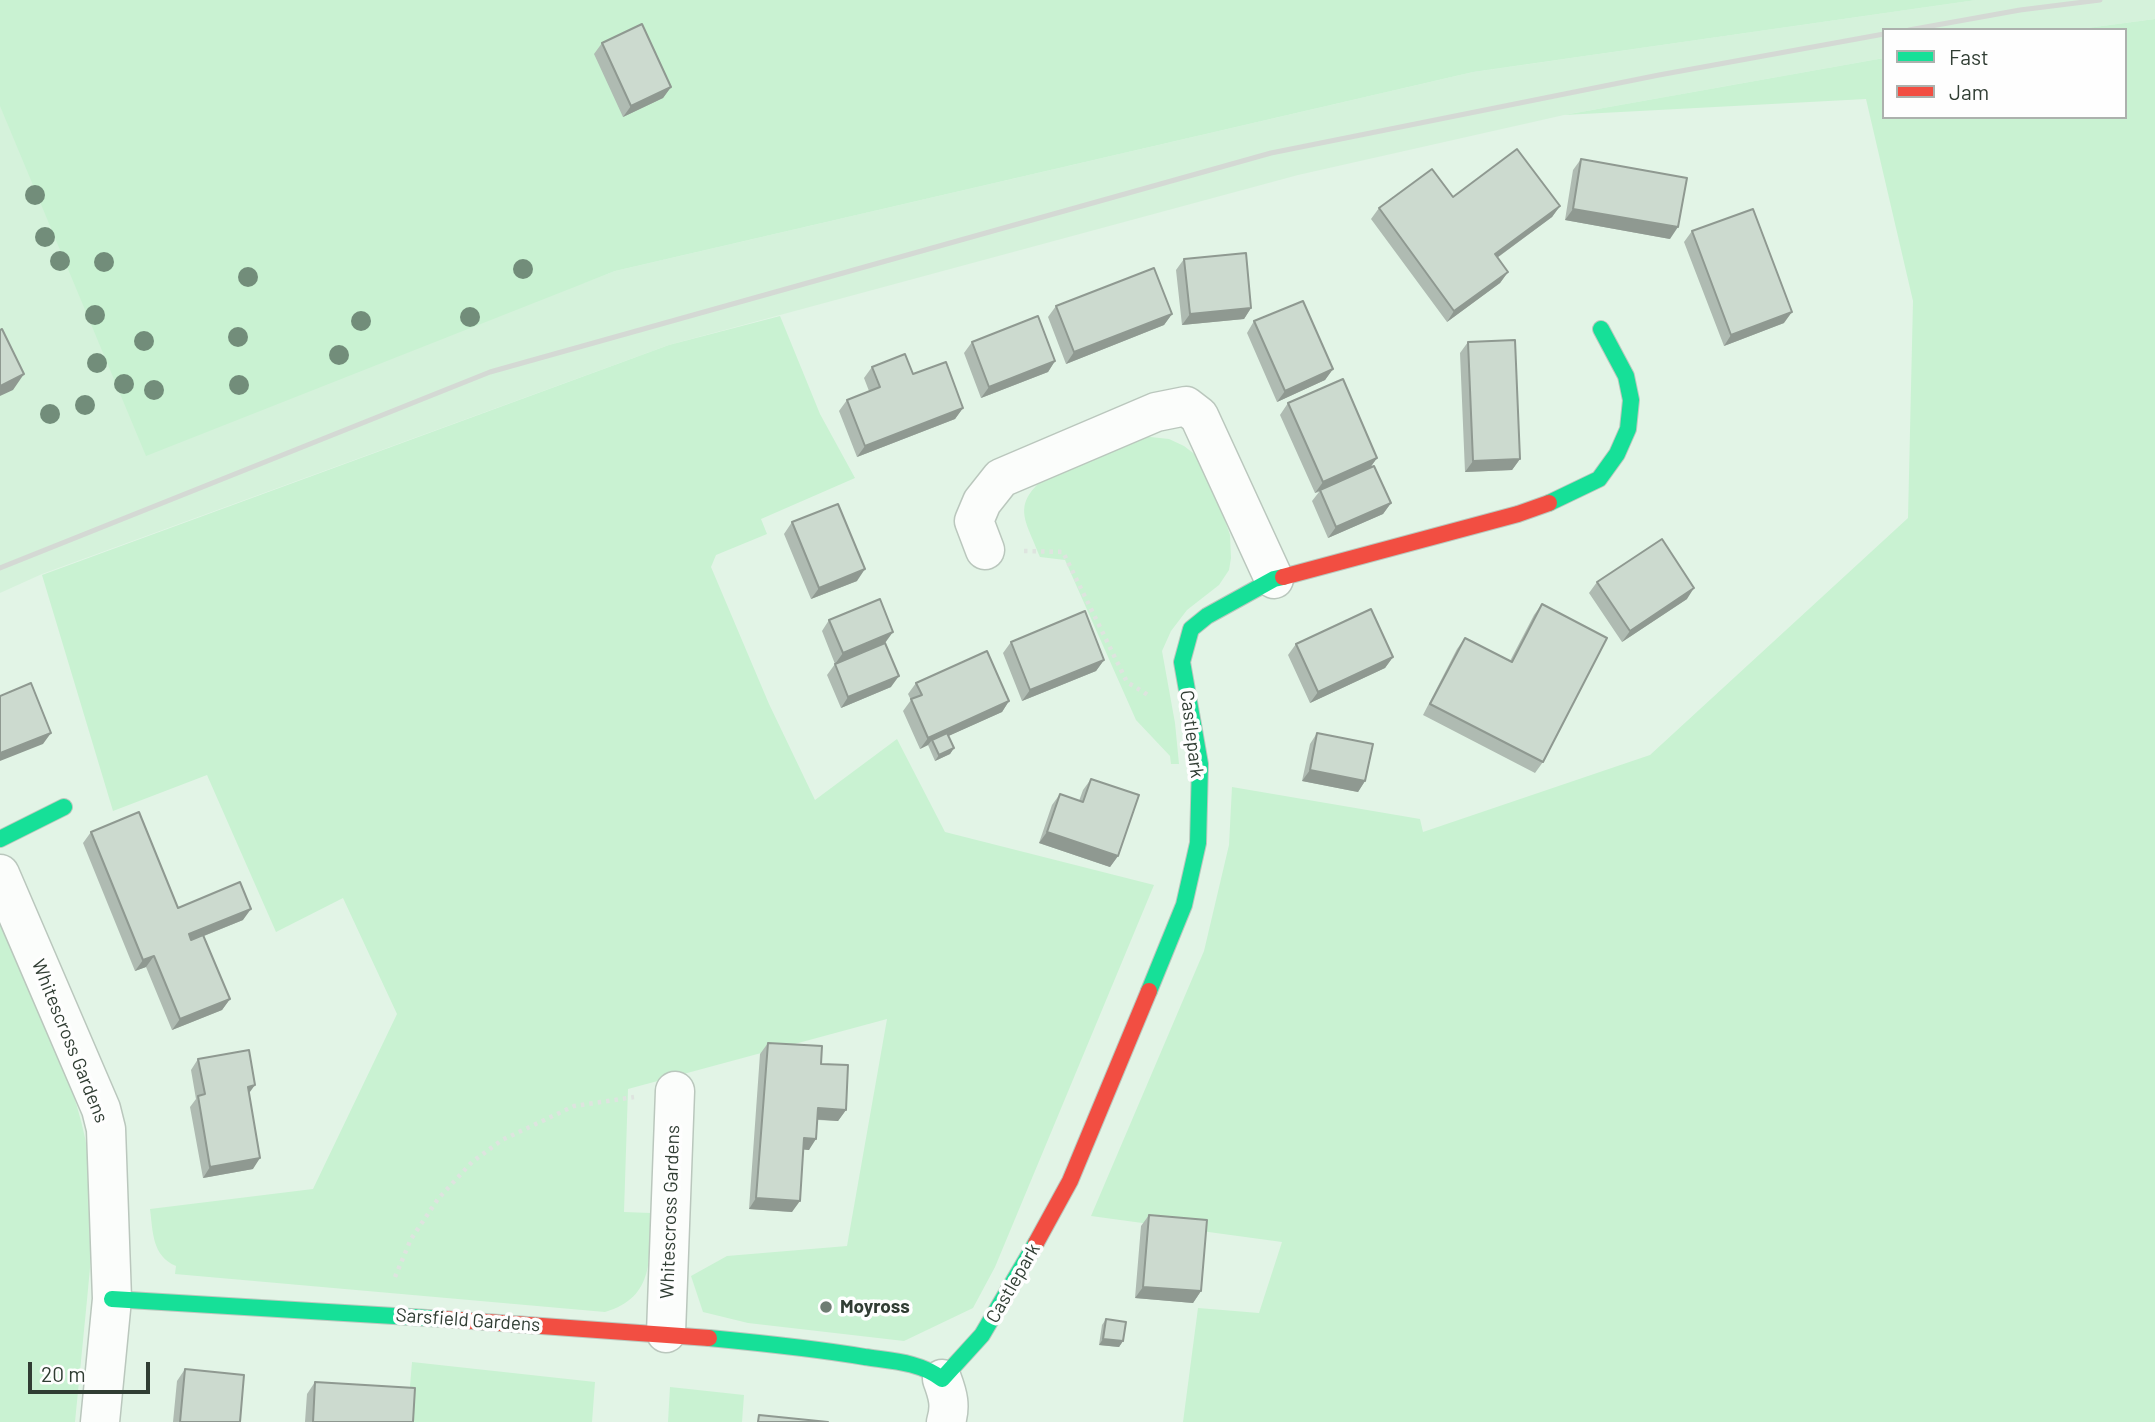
<!DOCTYPE html>
<html>
<head>
<meta charset="utf-8">
<style>
	body { margin:0 }
	#map { position:relative; width:2155px; height:1422px; overflow:hidden; background:#e2f4e6; font-family:Barlow,sans-serif }
	canvas { display:block }
	.legend { position:absolute; left:1882px; top:28px; width:245px; height:91px; box-sizing:border-box; background:#fefefe; border:2px solid #acb1ad; margin:0; padding:9px 12px; list-style:none; font-size:21px; color:#303d33 }
	.legend li { display:flex; align-items:center; gap:14px; height:35px }
	.legend b { width:35px; border:2px solid #acb1ad }
	.scale { position:absolute; left:28px; top:1362px; width:122px; height:32px; box-sizing:border-box; border:4px solid #303d33; border-top:0; padding-left:9px; font-size:21px; line-height:24px; white-space:nowrap; color:#303d33; -webkit-text-stroke:5px #fefefe; paint-order:stroke }
</style>
</head>
<body>
<div id="map">
<canvas width="2155" height="1422"></canvas>
<ul class="legend">
<li><b style="height:9px;background:#16e098"></b>Fast</li>
<li><b style="height:9px;background:#f24e42"></b>Jam</li>
</ul>
<div class="scale">20 m</div>
</div>
<script>
const context = document.querySelector('canvas').getContext('2d');
context.lineJoin = 'round';
function paint(path, color) { context.fillStyle = color; context.fill(path, 'evenodd'); }
function strokePath(path, color, width, dash) { context.strokeStyle = color; context.lineWidth = width; context.lineCap = dash ? 'butt' : 'round'; context.setLineDash(dash || []); context.stroke(path); }
function drawText(font, color, halo, rows, align = 'center') {
  context.font = font + ' Barlow,sans-serif'; context.lineWidth = 7; context.setLineDash([]); context.textBaseline = 'middle'; context.strokeStyle = halo; context.fillStyle = color; for (const [text, x, y, turn = 0] of rows) {
    context.save(); context.translate(x, y); context.rotate((+turn || 0) * Math.PI / 180); context.textAlign = isNaN(turn) ? turn : align; if (halo) context.strokeText(text, 0, 0); context.fillText(text, 0, 0); context.restore();
  }
}
paint(new Path2D(`
	M1976,0H2155V19L2072,30H1884V58L1564,115L1298,175L669,345L42,574L0,593V95L584,283L615,271L1473,72Z`), '#d5f2db');
paint(new Path2D(`
	M0,0H1976L1473,72L615,271L146,456L0,106Z
	M2155,19V1422H1183L1198,1308L1259,1313L1282,1242L1091,1216L1204,951L1229,845L1232,787L1420,819L1423,832L1650,755L1908,518L1913,301L1866,99L1564,115L1884,58V117H2125V30H2072Z
	M780,316L820,414L855,478L761,519L767,534L716,555L711,567L769,704L815,800L897,739L945,832L1154,885L995,1267L973,1308L904,1341L748,1323L703,1312L691,1276L727,1256L847,1246L887,1019L628,1089L624,1212L651,1213C649,1257 656,1297 605,1312L175,1274L176,1266C152,1256 153,1232 150,1209L313,1189L397,1014L343,898L276,932L207,775L113,811L42,575L669,345Z
	M1141,436L1169,439L1184,446L1197,456L1218,500L1230,535L1231,558L1229,570L1219,585L1187,610L1171,631L1162,651L1175,723L1179,764H1171L1170,756L1136,720L1065,560L1040,557C1027,522 1010,506 1045,478Z
	M0,922C36,1002 80,1083 91,1172C96,1214 91,1258 87,1300C83,1340 79,1381 75,1422H0Z
	M412,1362L595,1382L592,1422H407Z
	M670,1387L744,1395L742,1422H668Z`), '#c9f2d2');
const street = new Path2D(`
	M985,550L974,521L982,502L1001,478L1156,412L1186,406L1199,416L1274,579
	M0,874L101,1109L106,1129L112,1299L100,1422
	M666,1333L675,1091
	M942,1379C948,1395 951,1406 946,1422`);
const fast = new Path2D(`
	M1549,503L1599,479L1617,454L1628,429L1631,400L1626,376L1601,329
	M0,839L64,807
	M1149,991L1184,905L1198,843L1200,764L1182,662L1191,629L1207,616L1274,579L1283,577
	M112,1299L444,1319
	M709,1338C761,1343 813,1348 865,1357C892,1361 920,1362 942,1379L982,1335L1036,1243`);
const jam = new Path2D(`
	M1283,577L1518,514L1549,503
	M1036,1243L1070,1181L1149,991
	M444,1319L709,1338`);
strokePath(street, '#bac7bd', 41);
strokePath(fast, '#bac7bd', 18);
strokePath(jam, '#bac7bd', 18);
strokePath(new Path2D(`
	M1024,551L1063,552L1127,682L1148,695
	M395,1277L411,1239L438,1199L472,1162L502,1140L574,1106L634,1097`), '#dee4df', 4.5, [3.5, 5]);
strokePath(street, '#fbfdfb', 38);
strokePath(fast, '#16e098', 16);
strokePath(jam, '#f24e42', 16);
strokePath(new Path2D(`
	M1909,30L2020,10L2100,0
	M0,568L490,372L1271,153L1659,75L1884,34`), '#d4d9d4', 5);
context.fillStyle = '#728d7a';
for (const [x, y] of [
	[35,195],
	[45,237],
	[60,261],
	[104,262],
	[523,269],
	[248,277],
	[95,315],
	[470,317],
	[361,321],
	[238,337],
	[144,341],
	[339,355],
	[97,363],
	[124,384],
	[239,385],
	[154,390],
	[85,405],
	[50,414]
]) { context.beginPath(); context.arc(x, y, 10, 0, 2 * Math.PI); context.fill(); }
paint(new Path2D(`
	M602,43L671,87L663,98L623,117L594,54Z
	M1581,159L1670,239L1565,220L1573,170Z
	M1560,206L1552,217L1497,258L1508,272L1500,283L1447,322L1371,219L1379,208Z
	M1692,231L1784,323L1724,346L1684,242Z
	M1184,259L1251,308L1244,319L1182,325L1176,270Z
	M1056,306L1172,314L1164,325L1066,364L1048,317Z
	M1254,321L1333,369L1325,380L1277,402L1247,333Z
	M972,342L1055,361L1048,372L981,398L964,353Z
	M1468,342L1520,459L1512,470L1465,472L1460,353Z
	M872,367L913,374L963,408L955,419L857,457L839,411L847,400L869,391L864,378Z
	M1288,403L1377,458L1370,468L1391,503L1383,514L1328,538L1312,501L1319,492L1315,493L1280,415Z
	M792,522L857,581L811,599L784,534Z
	M1597,582L1687,599L1622,642L1589,593Z
	M1542,604L1543,762L1535,773L1423,715L1457,649L1465,638L1510,661L1534,615Z
	M829,620L885,643L891,687L841,708L827,675L835,664L822,631Z
	M1011,642L1104,660L1096,671L1022,701L1003,653Z
	M1296,644L1393,657L1385,668L1310,703L1288,655Z
	M916,683L1009,701L1002,712L948,736L954,748L950,754L935,761L928,745L920,749L903,711L911,700L908,694Z
	M1317,733L1365,781L1358,792L1302,781L1310,744Z
	M1091,779L1118,856L1110,867L1039,843L1052,805L1060,794L1079,801L1083,790Z
	M91,832L178,908L243,920L204,936L230,999L222,1010L172,1030L146,967L135,971L83,843Z
	M768,1043L821,1064L846,1110L838,1121L818,1120L809,1150L803,1149L792,1212L749,1209L760,1054Z
	M198,1059L249,1094L253,1169L203,1178L190,1107L196,1099L191,1070Z
	M1149,1215L1201,1291L1193,1303L1135,1298L1141,1226Z
	M1106,1319L1123,1341L1119,1347L1099,1345L1102,1325Z
	M185,1369L240,1422H173L177,1381Z
	M315,1382L413,1422H305L307,1394Z`), '#afbbb2');
paint(new Path2D(`
	M671,87L663,98L623,117L631,106Z
	M1560,206L1552,217L1487,265L1495,254Z
	M1573,209L1678,227L1670,239L1565,220Z
	M1508,272L1500,283L1447,322L1454,311Z
	M1251,308L1244,319L1182,325L1190,314Z
	M1792,312L1784,323L1724,346L1731,335Z
	M1172,314L1164,325L1066,364L1074,352Z
	M1055,361L1048,372L981,398L989,387Z
	M1333,369L1325,380L1277,402L1285,391Z
	M24,374L13,390L0,396V386Z
	M963,408L955,419L857,457L865,446Z
	M1377,458L1369,469L1320,490L1315,493L1323,482Z
	M1520,459L1512,470L1465,472L1473,461Z
	M1391,503L1383,514L1328,538L1336,527Z
	M865,569L857,581L811,599L819,588Z
	M1694,588L1687,599L1622,642L1630,631Z
	M893,632L885,643L835,664L843,653Z
	M1393,657L1385,668L1310,703L1318,692Z
	M1104,660L1096,671L1022,701L1030,690Z
	M899,676L891,687L841,708L848,697Z
	M1009,701L1002,712L933,743L932,740L928,745L920,749L928,738Z
	M51,733L43,744L0,761V753Z
	M954,748L950,754L935,761L939,755Z
	M1310,770L1365,781L1358,792L1302,781Z
	M1047,832L1118,856L1110,867L1039,843Z
	M251,909L243,920L181,945L189,934Z
	M154,956L146,967L135,971L143,960Z
	M230,999L222,1010L172,1030L180,1019Z
	M255,1085L247,1096L248,1087Z
	M818,1108L846,1110L838,1121L811,1119Z
	M804,1138L816,1139L809,1150L796,1149Z
	M260,1158L253,1169L203,1178L210,1167Z
	M756,1198L800,1201L792,1212L749,1209Z
	M1143,1287L1201,1291L1193,1303L1135,1298Z
	M1103,1339L1123,1341L1119,1347L1099,1345Z`), '#8f9991');
const building = new Path2D(`
	M642,24L671,87L631,106L602,43Z
	M1517,149L1560,206L1495,254L1508,272L1454,311L1379,208L1432,169L1453,197Z
	M1581,159L1687,178L1678,227L1573,209Z
	M1753,209L1792,312L1731,335L1692,231Z
	M1246,253L1251,308L1190,314L1184,259Z
	M1154,268L1172,314L1074,352L1056,306Z
	M1303,301L1333,369L1285,391L1254,321Z
	M1038,316L1055,361L989,387L972,342Z
	M2,329L24,374L0,386V330Z
	M1515,340L1520,459L1473,461L1468,342Z
	M905,354L913,374L946,362L963,408L865,446L847,400L880,387L872,367Z
	M1343,379L1377,458L1323,482L1288,403Z
	M1374,466L1391,503L1336,527L1320,490Z
	M838,504L865,569L819,588L792,522Z
	M1662,539L1694,588L1630,631L1597,582Z
	M880,599L893,632L843,653L829,620Z
	M1542,604L1607,638L1543,762L1430,704L1465,638L1512,662Z
	M1371,609L1393,657L1318,692L1296,644Z
	M1085,611L1104,660L1030,690L1011,642Z
	M885,643L899,676L848,697L835,664Z
	M987,651L1009,701L928,738L911,699L922,695L916,683Z
	M31,683L51,733L0,753V696Z
	M947,733L954,748L939,755L932,740Z
	M1317,733L1373,744L1365,781L1310,770Z
	M1091,779L1139,795L1118,856L1047,832L1060,794L1083,802Z
	M139,812L178,908L240,882L251,909L189,934L191,940L203,935L230,999L180,1019L154,956L143,960L91,832Z
	M768,1043L822,1046L821,1064L848,1065L846,1110L818,1108L816,1139L804,1138L800,1201L756,1198Z
	M249,1050L255,1085L248,1087L260,1158L210,1167L198,1096L205,1094L198,1059Z
	M1149,1215L1207,1220L1201,1291L1143,1287Z
	M1106,1319L1126,1322L1123,1341L1103,1339Z
	M185,1369L244,1375L240,1422H180Z
	M315,1382L415,1388L413,1422H313Z
	M759,1415L828,1422H758Z`);
paint(building, '#ccdacf');
strokePath(building, '#8f9991', 2);
for (const [x, y, r, color] of [
	[826,1307,7,"#6e7d72"]
]) { const dot = new Path2D(); dot.arc(x, y, r, 0, 2 * Math.PI); context.fillStyle = color; context.fill(dot); strokePath(dot, '#fefefe', 2.5); }
drawText('19px', '#303d33', '#fefefe', [
	["Castlepark",1192,734,83],
	["Whitescross Gardens",70,1041,68],
	["Whitescross Gardens",670,1212,-88],
	["Castlepark",1013,1283,-60],
	["Sarsfield Gardens",468,1320,4]
]);
drawText('bold 19px', '#303d33', '#fefefe', [
	["Moyross",840,1307]
], 'left');
</script>
</body>
</html>
